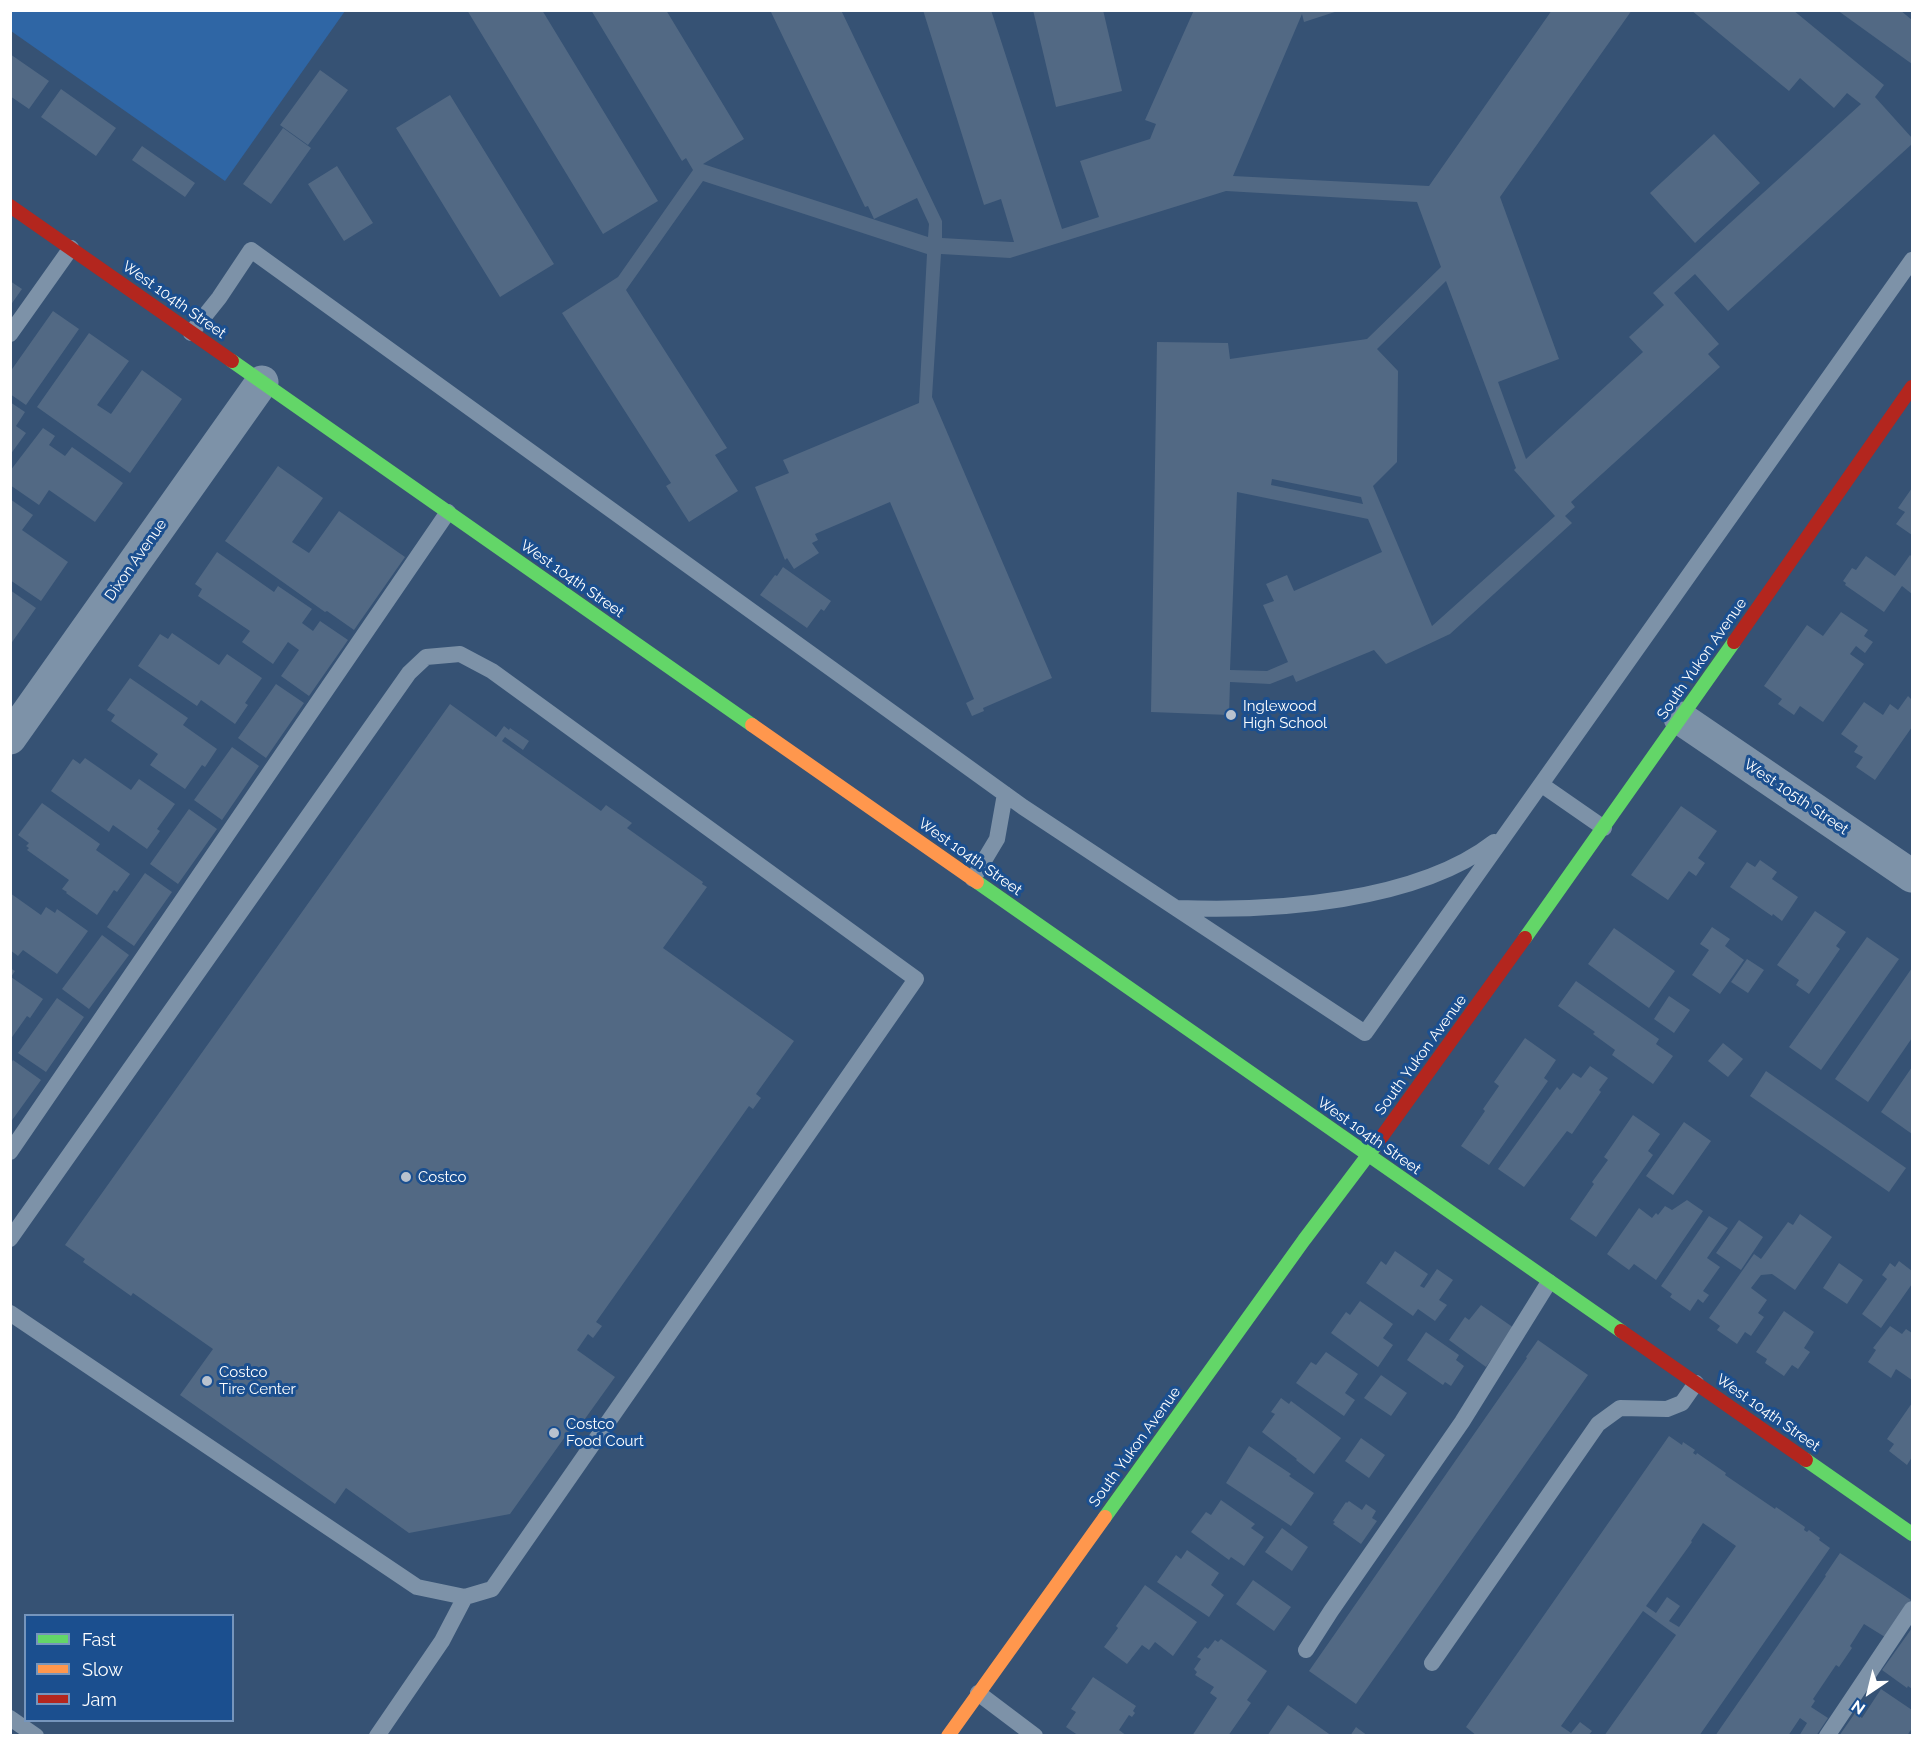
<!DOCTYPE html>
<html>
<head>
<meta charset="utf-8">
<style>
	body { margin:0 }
	#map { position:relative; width:1923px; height:1746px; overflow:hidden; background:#365274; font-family:Raleway,sans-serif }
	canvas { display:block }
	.frame { position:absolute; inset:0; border:12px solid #fff; pointer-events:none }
	.legend { position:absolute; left:24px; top:1614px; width:210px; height:108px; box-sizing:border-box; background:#1b4f8f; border:2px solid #7695bc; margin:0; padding:8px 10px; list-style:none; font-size:18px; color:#fff }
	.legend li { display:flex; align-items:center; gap:12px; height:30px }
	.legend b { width:30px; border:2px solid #7695bc }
	.north { position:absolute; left:1839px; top:1662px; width:60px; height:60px; -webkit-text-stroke:4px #1b4f8f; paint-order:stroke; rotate:215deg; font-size:16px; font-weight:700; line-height:24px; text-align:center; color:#fff }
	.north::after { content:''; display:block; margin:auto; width:21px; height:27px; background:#fff; clip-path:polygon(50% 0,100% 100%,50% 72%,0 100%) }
</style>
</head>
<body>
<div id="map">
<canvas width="1923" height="1746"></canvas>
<div class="frame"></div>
<ul class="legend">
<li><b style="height:8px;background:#63d668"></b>Fast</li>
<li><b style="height:8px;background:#ff974d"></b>Slow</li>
<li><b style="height:8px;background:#b3261e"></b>Jam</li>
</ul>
<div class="north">N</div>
</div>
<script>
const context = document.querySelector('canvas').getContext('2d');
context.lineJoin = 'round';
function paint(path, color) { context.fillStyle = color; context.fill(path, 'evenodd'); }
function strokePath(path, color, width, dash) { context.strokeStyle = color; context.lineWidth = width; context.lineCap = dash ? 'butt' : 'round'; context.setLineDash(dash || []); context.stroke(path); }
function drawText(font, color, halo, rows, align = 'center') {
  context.font = font + ' Raleway,sans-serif'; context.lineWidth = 6; context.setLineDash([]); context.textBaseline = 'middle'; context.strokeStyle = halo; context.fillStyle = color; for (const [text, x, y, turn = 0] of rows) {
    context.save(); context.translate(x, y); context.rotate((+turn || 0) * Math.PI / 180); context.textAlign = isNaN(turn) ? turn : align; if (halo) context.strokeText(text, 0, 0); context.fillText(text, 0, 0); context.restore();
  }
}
paint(new Path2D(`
	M11,10H345V11L225,181L11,31Z`), '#2f66a5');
paint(new Path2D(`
	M467,10H542L658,201L603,234Z
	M591,10H666L744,139L703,164L928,237L929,224L917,198L874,219L868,206L865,207L770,10H841L942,221V238L1011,242H1014L1001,199L984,205L923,10H991L1062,229L1099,217L1080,161L1150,139L1156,124L1145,120L1194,10H1341L1304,22L1302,14L1233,176L1429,186L1552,10H1632L1500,197L1559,359L1498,382L1526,459L1643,352L1629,337L1664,305L1653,293L1861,104L1847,93L1834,108L1800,78L1789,91L1691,10H1793L1884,85L1875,97L1912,138V144L1728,311L1695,274L1674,293L1719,344L1708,354L1720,367L1571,502L1575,507L1565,516L1572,523L1450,634L1386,664L1374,650L1296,682L1293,675L1270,684L1230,682L1229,715L1151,712L1157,342L1228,343L1230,359L1367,339L1441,267L1417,202L1226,191L1010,258L941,254L932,397L1052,678L983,708L984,711L972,716L966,703L974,699L890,502L815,534L818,540L812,543L819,553L794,569L787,558L785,560L755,487L789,473L783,460L919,403L927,254L703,181L626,290L727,448L715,455L738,491L689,522L666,486L671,483L562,313L618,277L693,170L686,158L682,161ZM1446,281L1516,468L1514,470L1555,516L1432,626L1373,486L1397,462L1398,371L1377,349ZM1272,479L1361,497L1363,504L1271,485ZM1237,492L1368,519L1382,552L1294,591L1287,575L1266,584L1274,601L1263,605L1288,662L1267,671L1230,670Z
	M1033,10H1103L1122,91L1056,107Z
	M1837,10H1900L1912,20V64Z
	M10,54L49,81L29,109L10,96Z
	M320,70L348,90L308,145L280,125Z
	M61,89L116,128L96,156L41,117Z
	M450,95L554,264L500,297L396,128Z
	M283,128L311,148L271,204L243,184Z
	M1714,134L1760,183L1695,243L1650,193Z
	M142,146L195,183L185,197L132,160Z
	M337,166L373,223L344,241L308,184Z
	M10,281L22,289L10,306Z
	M53,311L79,329L26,405L10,394V372Z
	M89,333L129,361L97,405L111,414L142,370L182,399L130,473L37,407Z
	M10,402L25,412L16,426L26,433L10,455Z
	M43,428L55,436L49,445L65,456L72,447L123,483L95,522L49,490L39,505L10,485V471Z
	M278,466L323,498L292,542L309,553L339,511L405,557L354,630L327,611L325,612L225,541Z
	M1912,488V535L1896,524L1905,512L1898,508Z
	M10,499L33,515L22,530L68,562L41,601L10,580Z
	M217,552L274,592L278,586L312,609L302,623L313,631L320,621L348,640L309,696L281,676L299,650L288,642L273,664L242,642L250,631L198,596L202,589L195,584Z
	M1910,555L1912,557V594L1902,586L1884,612L1845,585L1846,583L1843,581L1852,568L1856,570L1866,556L1895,576Z
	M783,567L831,601L824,611L821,609L807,628L760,595L775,575L777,576Z
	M10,590L36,608L10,645Z
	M1841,612L1868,630L1864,636L1873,642L1865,653L1856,646L1850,654L1864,664L1823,722L1800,706L1794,715L1778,704L1782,699L1764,686L1807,625L1823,636Z
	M172,633L219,665L227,654L262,678L245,703L248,705L235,724L201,700L197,706L138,666L160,634L168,639Z
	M130,678L188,718L183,725L217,749L205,767L202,765L185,789L150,765L158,754L111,721L115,715L107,710Z
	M276,684L304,703L266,758L238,738Z
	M1908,696L1912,700V727L1875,780L1856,767L1863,757L1854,752L1858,746L1841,734L1864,702L1883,715L1890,704L1898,710Z
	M450,704L496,737L504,726L509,730L510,728L529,741L523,750L505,737L502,741L601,811L606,805L632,823L627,828L703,882L702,884L707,887L663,948L794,1041L756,1094L761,1098L753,1109L749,1106L596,1322L602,1326L593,1338L588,1334L577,1350L615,1377L582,1423L577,1420L510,1514L409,1533L346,1488L335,1504L180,1395L213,1349L133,1293L131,1296L83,1262L85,1259L65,1245Z
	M232,747L259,766L222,820L194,800Z
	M85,758L131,790L139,779L175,804L157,829L160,831L147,849L113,825L109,832L51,791L73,759L80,764Z
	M42,803L100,844L96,850L130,874L117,892L114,890L97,915L66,893L67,892L62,889L69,880L27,850L29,848L26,846L29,843L18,835Z
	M1681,806L1717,831L1698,858L1705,863L1696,876L1689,871L1668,900L1631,875Z
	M189,809L217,829L178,884L150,864Z
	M1760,860L1777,872L1772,879L1798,897L1782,921L1773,914L1772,916L1730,887L1747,862L1755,867Z
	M145,873L172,892L134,946L107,927Z
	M10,893L41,915L46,907L55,913L57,909L88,931L57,974L23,950L18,956L10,950Z
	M1815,911L1846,932L1836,946L1840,949L1809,994L1796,985L1799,980L1777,965Z
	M1712,927L1730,939L1725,946L1744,960L1720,994L1692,975L1709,950L1700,944Z
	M1614,928L1675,971L1649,1008L1588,964Z
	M102,935L129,955L89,1009L62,989Z
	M1867,937L1899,959L1821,1070L1789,1047Z
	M1747,959L1764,970L1748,993L1731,982Z
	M10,968L15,971L11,977L43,999L30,1018L27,1016L10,1040Z
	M1912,968V1038L1868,1102L1835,1079Z
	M1576,981L1659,1039L1656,1044L1673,1056L1653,1084L1612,1055L1615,1050L1593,1034L1595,1032L1558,1006Z
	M1669,996L1690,1010L1674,1033L1654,1019Z
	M57,998L84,1017L46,1072L18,1053Z
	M1525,1038L1556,1060L1544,1078L1548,1081L1489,1165L1461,1146L1485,1111L1483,1109L1499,1086L1494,1082Z
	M1723,1043L1743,1059L1728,1077L1708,1061Z
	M13,1060L41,1080L10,1123V1064Z
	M1590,1066L1608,1078L1599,1090L1601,1092L1572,1134L1567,1131L1524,1187L1498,1169L1557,1087L1560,1090L1573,1073L1581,1078Z
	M1912,1067V1134L1881,1112Z
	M1766,1071L1906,1168L1889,1192L1750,1096Z
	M1633,1115L1660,1134L1648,1151L1653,1155L1596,1237L1570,1219L1594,1184L1592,1182L1608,1160L1604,1157Z
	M1684,1122L1711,1141L1673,1195L1646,1176Z
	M1687,1200L1703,1211L1656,1280L1634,1264L1629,1270L1607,1254L1639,1208L1652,1218L1656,1213L1658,1215L1665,1206L1672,1210Z
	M1800,1214L1832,1237L1795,1290L1772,1274L1761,1275L1751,1288L1767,1300L1758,1313L1764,1317L1751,1336L1745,1332L1737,1344L1717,1330L1720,1326L1709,1318L1754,1254L1761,1259L1788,1222L1793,1225Z
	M1709,1216L1728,1228L1707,1258L1720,1267L1703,1291L1709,1295L1703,1303L1698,1299L1690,1311L1670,1297L1672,1294L1661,1286Z
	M1739,1220L1763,1237L1741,1270L1716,1253Z
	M1395,1251L1428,1274L1420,1286L1424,1288L1437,1269L1453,1280L1439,1300L1447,1305L1435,1321L1418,1309L1413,1316L1366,1283L1381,1261L1386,1265Z
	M1899,1261L1912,1271V1284L1881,1328L1862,1314L1887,1279L1882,1275L1890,1263L1895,1267Z
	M1839,1263L1863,1280L1847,1304L1823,1288Z
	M1360,1301L1393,1324L1383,1338L1393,1345L1378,1367L1331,1333L1346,1312L1350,1315Z
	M1481,1305L1514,1328L1486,1367L1449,1340L1465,1317L1469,1320Z
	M1784,1311L1814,1332L1804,1348L1810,1352L1798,1369L1792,1365L1784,1376L1765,1363L1767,1359L1756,1352Z
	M1890,1326L1902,1334L1906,1329L1912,1333V1380L1896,1369L1891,1378L1868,1362L1876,1350L1873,1348Z
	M1426,1332L1459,1355L1456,1360L1464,1366L1451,1386L1445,1382L1443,1385L1407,1360Z
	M1538,1340L1588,1375L1356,1704L1309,1671L1527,1358L1526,1357Z
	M1326,1352L1358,1374L1345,1393L1355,1400L1344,1416L1296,1383L1311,1362L1316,1365Z
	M1381,1375L1407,1393L1391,1416L1364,1398Z
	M1281,1398L1289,1404L1291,1401L1341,1438L1314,1474L1296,1460L1297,1459L1262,1432L1275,1414L1271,1412Z
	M1912,1403V1457L1907,1465L1889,1451L1894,1444L1887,1439Z
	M1669,1436L1682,1445L1683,1442L1695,1450L1693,1453L1696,1455L1697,1453L1726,1473L1725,1475L1775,1509L1776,1507L1805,1527L1804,1530L1807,1532L1809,1530L1820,1538L1819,1540L1830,1548L1699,1736H1604L1676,1635L1643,1611L1561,1726L1571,1733L1580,1722L1592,1731L1588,1736H1477L1466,1727ZM1703,1523L1736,1546L1679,1627L1669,1621L1680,1606L1667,1597L1656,1613L1646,1606L1692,1542L1691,1541Z
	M1361,1438L1385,1455L1369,1478L1345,1461Z
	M1249,1446L1291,1474L1289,1476L1314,1493L1291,1526L1226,1483Z
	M1221,1500L1255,1524L1251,1528L1264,1537L1244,1566L1231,1557L1229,1560L1191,1532L1206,1512L1211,1515Z
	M1349,1501L1362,1510L1366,1504L1376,1511L1372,1518L1377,1521L1361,1544L1333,1524L1335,1522L1333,1521L1346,1502L1347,1503Z
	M1282,1528L1308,1547L1292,1571L1265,1552Z
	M1187,1550L1219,1573L1211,1585L1224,1595L1209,1617L1157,1582L1176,1555L1181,1559Z
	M1840,1553L1911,1600L1885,1637L1864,1624L1850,1646L1852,1648L1839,1667L1836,1665L1813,1699L1815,1701L1811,1707L1828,1718L1816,1736H1799L1807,1723L1800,1718L1788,1736H1715L1826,1576L1825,1575Z
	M1253,1580L1291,1607L1274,1631L1236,1604Z
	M1145,1585L1197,1622L1173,1656L1155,1642L1149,1650L1142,1645L1127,1664L1104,1647L1118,1628L1116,1626Z
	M1912,1628V1689L1908,1686L1907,1688L1882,1670Z
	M1221,1639L1267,1671L1247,1700L1251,1703L1228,1736H1192L1217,1698L1210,1693L1214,1687L1195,1675L1197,1672L1194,1669L1201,1659L1197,1657L1205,1647L1208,1649L1215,1640L1218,1642Z
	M1093,1677L1136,1706L1133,1711L1135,1713L1132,1717L1129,1715L1119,1730L1127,1736H1079L1066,1727L1076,1712L1071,1709Z
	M1881,1689L1912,1710V1728L1907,1736H1839L1855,1713L1862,1718Z
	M1288,1705L1332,1736H1267Z
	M1356,1727L1368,1736H1350Z`), '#526984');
strokePath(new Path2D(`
	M191,333L219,298L251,250L1023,807L1365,1033L1912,260
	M10,334L71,248
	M1542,785L1604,828
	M973,879L997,839L1005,794
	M1178,908C1272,912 1417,902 1494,842
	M10,1152L448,512
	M10,1239L409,673L426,657L460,654L492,671L916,979L492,1589L465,1597L417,1587L10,1313
	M1306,1650L1331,1611L1462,1422L1549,1282
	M1432,1663L1598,1424L1620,1408L1667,1409L1682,1403L1696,1383
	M978,1693L1035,1736
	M10,1718L36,1736
	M377,1736L442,1641L465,1597
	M1827,1736L1912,1609`), '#7d92a8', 16);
strokePath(new Path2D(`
	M1680,718L1912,876
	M10,738L262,382`), '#7d92a8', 33);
strokePath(new Path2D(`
	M232,361L752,725
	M977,882L1621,1331
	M1525,938L1734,642
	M1806,1460L1912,1534
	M1105,1517L1304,1240L1378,1142`), '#63d668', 14);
strokePath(new Path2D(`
	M752,725L977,882
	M948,1736L1105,1517`), '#ff974d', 14);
strokePath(new Path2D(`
	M10,206L232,361
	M1734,642L1912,387
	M1378,1142L1525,938
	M1621,1331L1806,1460`), '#b3261e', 14);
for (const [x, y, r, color] of [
	[1231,715,6,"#b9c2ce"],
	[406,1177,6,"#b9c2ce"],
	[207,1381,6,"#b9c2ce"],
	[554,1433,6,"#b9c2ce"]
]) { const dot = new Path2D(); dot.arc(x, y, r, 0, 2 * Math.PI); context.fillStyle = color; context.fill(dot); strokePath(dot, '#1b4f8f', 2); }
drawText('15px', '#fff', '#1b4f8f', [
	["West 104th Street",174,300,35],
	["Dixon Avenue",136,560,-55],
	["West 104th Street",572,579,35],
	["South Yukon Avenue",1702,659,-55],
	["West 105th Street",1796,797,34],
	["West 104th Street",970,857,35],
	["South Yukon Avenue",1421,1055,-54],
	["West 104th Street",1369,1136,35],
	["West 104th Street",1768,1413,35],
	["South Yukon Avenue",1135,1447,-54]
]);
drawText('15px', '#fff', '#1b4f8f', [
	["Inglewood",1243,706],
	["High School",1243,723],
	["Costco",418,1177],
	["Costco",219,1372],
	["Tire Center",219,1389],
	["Costco",566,1424],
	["Food Court",566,1441]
], 'left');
</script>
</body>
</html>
